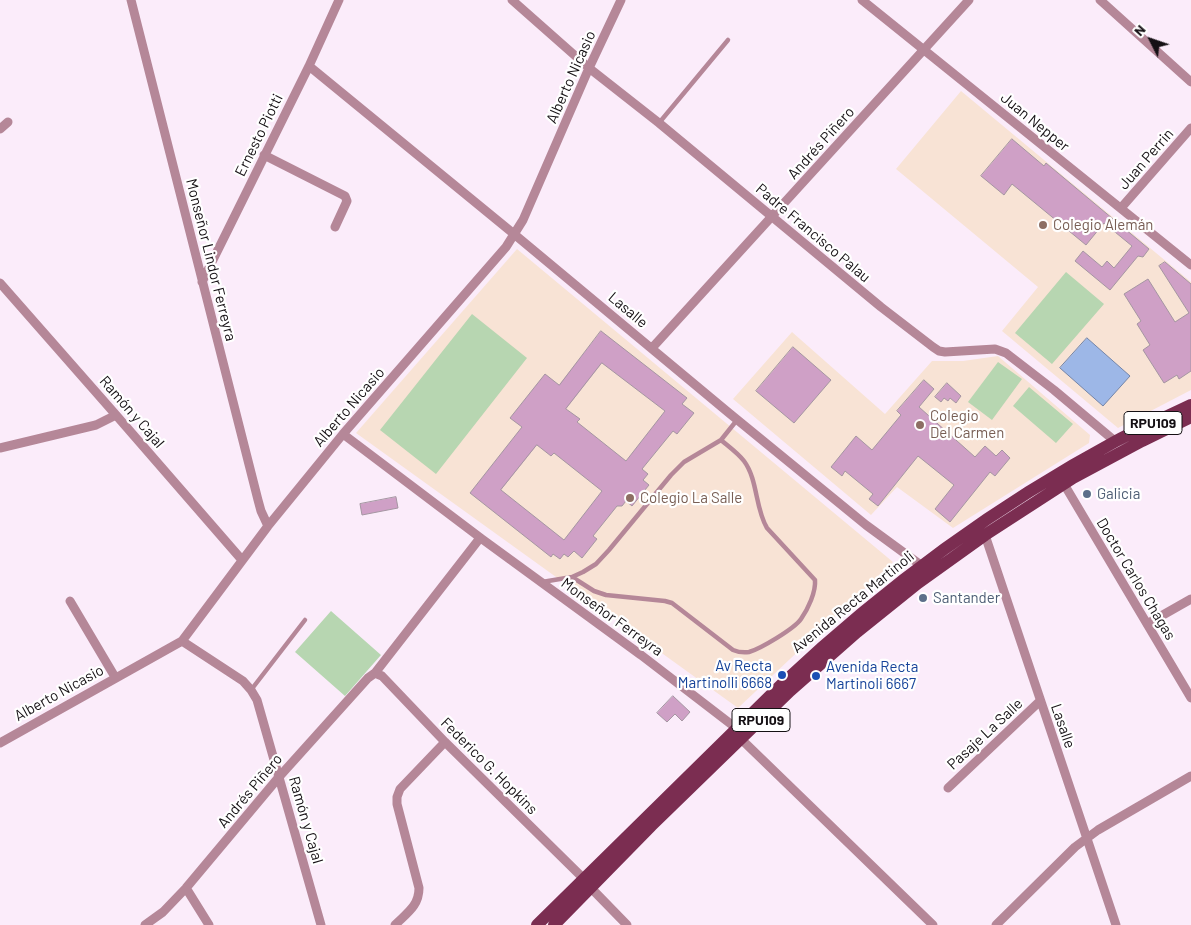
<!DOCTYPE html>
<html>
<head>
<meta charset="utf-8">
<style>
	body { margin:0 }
	#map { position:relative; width:1191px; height:925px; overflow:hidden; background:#fbecfa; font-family:Barlow,sans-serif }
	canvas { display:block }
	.north { position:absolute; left:1126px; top:15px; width:50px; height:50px; -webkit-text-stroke:4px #fff; paint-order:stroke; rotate:311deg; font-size:14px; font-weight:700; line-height:20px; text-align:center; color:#151014 }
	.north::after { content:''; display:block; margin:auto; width:18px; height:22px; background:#151014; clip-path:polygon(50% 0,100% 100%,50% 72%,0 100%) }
</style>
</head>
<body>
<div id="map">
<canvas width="1191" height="925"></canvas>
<div class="north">N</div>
</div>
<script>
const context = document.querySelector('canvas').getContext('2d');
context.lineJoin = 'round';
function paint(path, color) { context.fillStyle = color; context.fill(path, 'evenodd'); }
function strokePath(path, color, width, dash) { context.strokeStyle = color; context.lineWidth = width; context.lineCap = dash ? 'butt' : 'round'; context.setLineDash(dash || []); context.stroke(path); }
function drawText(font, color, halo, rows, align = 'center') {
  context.font = font + ' Barlow,sans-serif'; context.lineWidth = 4.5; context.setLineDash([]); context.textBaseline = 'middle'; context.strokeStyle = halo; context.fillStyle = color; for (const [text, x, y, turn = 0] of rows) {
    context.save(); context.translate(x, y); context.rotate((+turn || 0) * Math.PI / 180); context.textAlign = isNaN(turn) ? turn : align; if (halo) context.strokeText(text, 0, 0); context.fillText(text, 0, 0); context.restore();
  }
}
paint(new Path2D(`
	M961,91L1191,282V390L1118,428L1002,331L1038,287L896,169Z
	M517,249L893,562L738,708L356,433Z
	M792,332L885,414L932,361H963L998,356L1090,435L1089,443L953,528L897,487L871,515L733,399Z`), '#f8e3d5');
paint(new Path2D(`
	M1066,272L1104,304L1052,364L1015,333Z
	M472,314L527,358L436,474L380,430Z
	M998,362L1022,379L992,420L968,402Z
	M1029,387L1073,424L1056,443L1013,406Z
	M331,611L381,655L345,696L295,652Z`), '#b7d6b1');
const water = new Path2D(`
	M1087,338L1130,376L1103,406L1060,368Z`);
paint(water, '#9db7e7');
strokePath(water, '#7485a8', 1);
const building = new Path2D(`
	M1012,139L1044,166L1046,163L1149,249L1143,257L1138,256L1110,290L1075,261L1083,251L1102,267L1107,261L1114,268L1132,246L1104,223L1086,245L1012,184L1004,195L981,176Z
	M1165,262L1191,284V371L1179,379L1177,375L1164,383L1143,350L1150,345L1137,324L1141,321L1124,294L1148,279L1175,322L1189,313L1159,266Z
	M601,331L687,398L682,404L694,413L677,434L673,431L642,469L648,474L643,480L649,485L632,506L626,501L622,506H617L593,536L597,539L582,558L574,551L568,557L564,554L560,559L553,554L551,557L470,493L522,427L510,418L545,374L559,385ZM602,363L665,411L626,461L577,422L580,419L566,409ZM537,445L551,456L554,453L602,491L564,540L501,490Z
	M793,347L831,380L794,423L756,391Z
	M924,380L934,389L919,407L975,457L985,446L996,456L1002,450L1010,458L995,476L990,472L950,522L935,509L954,485L918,456L878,506L869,499L873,494L845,471L842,476L831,467L856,436L872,450L901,415L897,411Z
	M947,383L961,396L956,403L950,398L948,401L944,398L941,402L935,397Z
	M396,497L398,508L362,515L360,504Z
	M673,696L690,712L682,721L675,714L667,722L657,713Z`);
paint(building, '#cfa0c6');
strokePath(building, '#a596a2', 1);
strokePath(new Path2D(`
	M659,123L728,40
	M572,577L594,591L606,595L665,601L672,603L733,650C738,652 743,653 749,652C760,649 794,629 801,619C808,609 816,592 815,580L767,528C755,508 758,480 744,461C738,453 728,446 721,440
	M542,582L572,577L583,572L596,564L609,550L671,475L684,462L721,440L737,420
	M251,690L305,620`), '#b58798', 4.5);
strokePath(new Path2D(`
	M131,0L258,500L261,511L268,526
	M512,0L589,68L659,123L881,307L933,347L939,351L945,352L995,349L1006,353L1054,390L1116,442
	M862,0L1191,265
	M1100,0L1191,82
	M309,66L514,234L729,413L866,525L922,566L926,570
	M0,129L8,122
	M264,155L345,196L347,201L335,227
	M1121,208L1191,128
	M202,282L309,66L339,0
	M0,283L116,415L242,560
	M652,348L969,0
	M343,434L482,539L641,655L736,728L741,739L933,925
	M0,448L96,425L116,415
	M1061,479L1191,698
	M985,535L1116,925
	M70,601L115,677
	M1147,624L1191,599
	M182,641L243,681L251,690L257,700L321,925
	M375,673L382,676L445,742L584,879
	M0,743L182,641L268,526L343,434L506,247L523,220L589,68L621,0
	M948,788L1040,701
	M186,888L209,925
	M591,888L627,925
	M145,925L163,912L186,888L279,777L368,678L375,673L480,538
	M395,925C407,913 419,906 419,888L397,804V797L400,789L445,742
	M996,925L1075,847L1098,830L1191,776`), '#b58798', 9);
strokePath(new Path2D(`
	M537,925L783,683C883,589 995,506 1116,441C1141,428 1166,417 1191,405
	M554,925L651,826L790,691L857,632L918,583L985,535L1073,478L1142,441L1191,417`), '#7b2d51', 12);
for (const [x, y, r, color] of [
	[1043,225,5,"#8d6e63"],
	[920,425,5,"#8d6e63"],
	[1087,494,5,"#5c6f8a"],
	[630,498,5,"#8d6e63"],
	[923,598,5,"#5c6f8a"],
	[782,675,5,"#1a4fb4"],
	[816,676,5,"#1a4fb4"]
]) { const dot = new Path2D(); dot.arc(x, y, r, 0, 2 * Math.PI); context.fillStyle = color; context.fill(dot); strokePath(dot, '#fff', 2); }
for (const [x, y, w] of [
	[1153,423,58],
	[761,720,58]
]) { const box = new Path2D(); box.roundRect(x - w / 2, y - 11.5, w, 23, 4); context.fillStyle = '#fff'; context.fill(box); strokePath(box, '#151014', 1); }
drawText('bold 14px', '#151014', null, [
	["RPU109",1153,423],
	["RPU109",761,720]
]);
drawText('15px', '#151014', '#fff', [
	["Alberto Nicasio",571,77,-66],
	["Juan Nepper",1035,122,39],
	["Ernesto Piotti",259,135,-64],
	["Andrés Piñero",821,143,-48],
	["Juan Perrin",1146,159,-49],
	["Padre Francisco Palau",813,233,40],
	["Monseñor Lindor Ferreyra",211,260,76],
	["Lasalle",628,310,40],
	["Alberto Nicasio",349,407,-49],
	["Ramón y Cajal",132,412,49],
	["Doctor Carlos Chagas",1136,579,59],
	["Avenida Recta Martinoli",853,602,-39],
	["Monseñor Ferreyra",612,617,36],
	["Alberto Nicasio",59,693,-29],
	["Lasalle",1063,726,71],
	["Pasaje La Salle",985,734,-43],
	["Federico G. Hopkins",489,766,45],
	["Andrés Piñero",250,791,-50],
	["Ramón y Cajal",306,820,74]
]);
drawText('15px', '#785e54', '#fff', [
	["Colegio Alemán",1053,225],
	["Colegio",930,416],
	["Del Carmen",930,433],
	["Colegio La Salle",640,498]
], 'left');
drawText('15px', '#4e5e75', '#fff', [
	["Galicia",1097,494],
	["Santander",933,598]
], 'left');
drawText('15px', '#164399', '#fff', [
	["Av Recta",772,666],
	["Martinolli 6668",772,683],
	["Avenida Recta",826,667,"left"],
	["Martinoli 6667",826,684,"left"]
], 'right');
</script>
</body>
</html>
